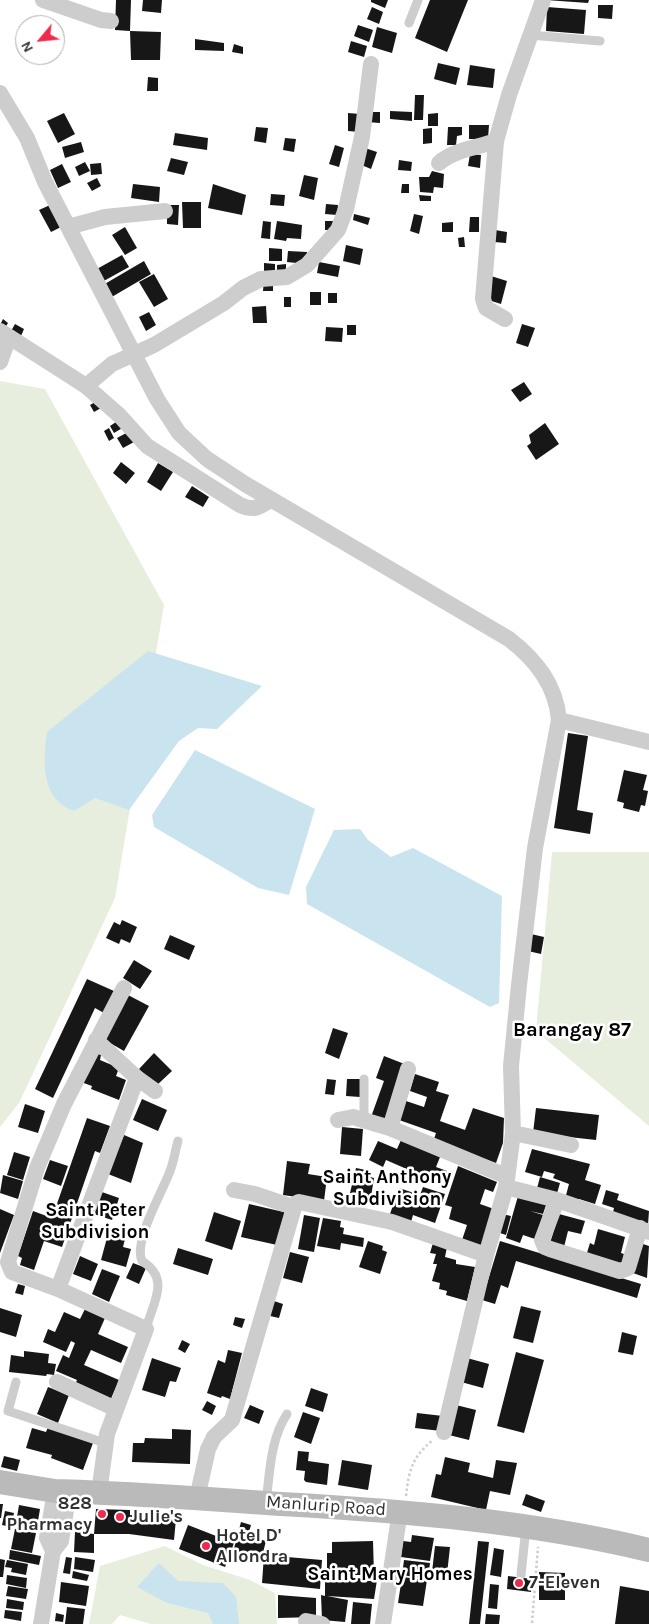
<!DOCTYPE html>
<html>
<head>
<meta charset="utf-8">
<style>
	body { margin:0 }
	#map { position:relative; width:649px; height:1624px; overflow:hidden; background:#fff; font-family:Karla,sans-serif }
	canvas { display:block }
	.north { position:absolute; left:15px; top:15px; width:50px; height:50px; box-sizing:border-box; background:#fff; border:1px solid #acacac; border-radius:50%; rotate:242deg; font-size:14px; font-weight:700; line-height:20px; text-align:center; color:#303030 }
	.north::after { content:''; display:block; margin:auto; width:18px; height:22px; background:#ee2a4e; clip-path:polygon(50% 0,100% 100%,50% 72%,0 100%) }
</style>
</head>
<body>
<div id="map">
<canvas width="649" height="1624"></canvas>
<div class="north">N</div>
</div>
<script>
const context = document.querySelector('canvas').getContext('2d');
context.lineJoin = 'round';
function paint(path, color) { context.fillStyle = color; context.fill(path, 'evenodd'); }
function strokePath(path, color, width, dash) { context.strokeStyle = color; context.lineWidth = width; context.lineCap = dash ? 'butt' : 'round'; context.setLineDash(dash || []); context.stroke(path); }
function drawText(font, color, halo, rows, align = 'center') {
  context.font = font + ' Karla,sans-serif'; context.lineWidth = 5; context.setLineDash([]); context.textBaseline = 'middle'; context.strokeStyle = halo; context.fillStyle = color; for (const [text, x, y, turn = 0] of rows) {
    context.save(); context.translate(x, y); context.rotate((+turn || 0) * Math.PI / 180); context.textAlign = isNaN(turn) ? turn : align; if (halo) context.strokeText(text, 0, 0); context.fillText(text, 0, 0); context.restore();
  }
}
paint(new Path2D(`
	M0,381L45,389L164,605L115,898L19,1103L0,1127Z
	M552,852H649V1126L536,1031Z
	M165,1546L203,1565L250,1580L275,1593L277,1624H151L120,1615L112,1624H89L100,1566Z`), '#e8eedd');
paint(new Path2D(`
	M148,651L262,686L217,729L198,728L179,741L129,810L95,798L74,811C40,799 43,760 47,732Z
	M195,750L315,809L289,895L258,888L154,827L152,815Z
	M360,829L368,840L391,857L413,848L502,896L499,1003L490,1007L307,904L306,887L334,830Z
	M159,1563L178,1581L223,1583L236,1597L239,1624H213L208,1613L167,1603L137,1587Z`), '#c9e4ee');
paint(new Path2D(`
	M116,0H131L130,31L115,30Z
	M143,0H162L161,13L142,11Z
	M371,0H388L385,8L371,2Z
	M430,0H468L447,52L415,38Z
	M546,0H589L588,3Z
	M598,5H613L612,19L598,18Z
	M372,7L383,12L379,24L367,19Z
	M547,7L586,10L584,34L546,31Z
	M358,25L373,30L369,42L354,36Z
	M377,27L397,33L392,53L372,47Z
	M130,31L161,32L160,60H131Z
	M195,39L224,43V51L195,50Z
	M351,41L367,46L364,57L348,52Z
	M234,44L243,47V54L232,52Z
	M438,63L460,68L456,85L434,79Z
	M470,65L495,69L493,88L467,85Z
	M148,77L158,78V91H147Z
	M415,95H424L423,120H414Z
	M390,111L412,112V121L390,119Z
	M367,112H380V123L367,122Z
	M64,113L75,134L58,143L47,121Z
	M348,113L360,114V132L348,131Z
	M438,113V126H428V114Z
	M469,125H489L488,139H469Z
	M256,127L268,128L266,143L254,141Z
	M448,127H462V135L457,136L456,145H447Z
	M432,128V143L423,144V129Z
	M175,133L208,138L207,150L173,145Z
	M285,138L296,139L294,152L283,150Z
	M81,142L84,152L65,158L62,147Z
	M335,145L344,148L339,167L329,164Z
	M365,148L377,152L371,169L359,164Z
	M470,154L481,155L480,168L468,166Z
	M171,158L188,162L184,175L167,171Z
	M399,160L412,162L411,171L398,170Z
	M85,162L90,171L79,176L75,167Z
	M101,163L102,174L91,175L90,164Z
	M62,164L71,182L58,188L50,170Z
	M432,171L444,174L443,188L434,187L433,193L420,192L419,177H429Z
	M304,175L318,178L314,200L299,196Z
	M97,178L101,186L92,191L87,183Z
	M133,184L160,187L159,202L131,198Z
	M213,184L246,195L242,215L208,208Z
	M402,184H409V193H401Z
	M271,194L285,195L284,206L270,205Z
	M419,195L431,196V201H420Z
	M182,202H201V228H183Z
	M326,204L338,205L337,215L325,214Z
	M50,205L61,227L51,232L39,210Z
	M167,205H179L178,225L167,224Z
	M354,214L370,218L368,225L353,220Z
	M414,214L423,216L419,234L410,231Z
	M470,217H479V232H469Z
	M263,221L271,222L270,239L261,238Z
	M277,221L302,225L301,239L287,238L286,241L274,239Z
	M325,221H336V230H325Z
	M453,222V232H442V223Z
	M125,227L137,248L125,255L112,235Z
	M495,230L507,232L506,243L494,242Z
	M464,237L465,247H459L458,238Z
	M346,245L363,249L360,265L343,261Z
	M269,248L282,249V261H269Z
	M288,251L307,252L306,264L287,262Z
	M122,255L129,267L102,282L95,270Z
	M144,261L151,274L110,298L103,285Z
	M319,262L340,266L338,277L317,273Z
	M264,263L275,264V278L264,277Z
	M286,264V277H277V265Z
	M154,274L168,299L154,307L139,282Z
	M491,276L507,281L501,304L485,299Z
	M264,279L273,280V291H263Z
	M310,292H321V305H310Z
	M328,293H337V303H328Z
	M284,297H291V307H284Z
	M266,306L267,323H253L252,307Z
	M149,312L156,325L146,331L139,317Z
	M3,319L8,323L5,328L0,325Z
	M15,324L24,329L21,336L11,331Z
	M522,324L535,328L528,347L516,343Z
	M347,325H356V335H347Z
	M326,327L343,328L342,342L325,341Z
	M524,382L532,394L520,402L511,390Z
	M97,401L101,408L94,412L90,405Z
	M119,420L124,427L114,433L110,426Z
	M545,423L559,444L536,460L527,446L531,443L529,435Z
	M109,428L114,438L109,441L104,431Z
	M128,432L134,442L123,448L117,438Z
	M121,462L135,473L126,484L113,473Z
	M158,463L173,472L161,491L147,482Z
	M192,486L209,497L203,507L185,497Z
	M568,733L588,736L577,810L593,813L590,834L554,828Z
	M624,770L647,775L643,790L648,791L645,806L641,805L639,812L623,808L624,803L617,801Z
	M122,920L137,927L130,943L121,939L119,944L106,938L114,922L120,925Z
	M531,934L544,937L541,954L528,951Z
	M170,935L195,946L189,960L164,949Z
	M134,960L152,971L140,989L123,978Z
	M87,979L114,991L104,1013L95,1008L53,1098L35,1089Z
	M128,995L149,1006L124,1051L103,1039Z
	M333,1028L348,1033L339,1059L325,1053Z
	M92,1052L101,1055L100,1060L119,1068L116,1076L126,1080L119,1100L91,1089L92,1086L81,1082Z
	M154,1053L172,1071L156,1086L139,1069Z
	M384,1056L407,1065L386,1122L371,1117L384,1081L376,1078Z
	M415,1074L439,1082L436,1091L449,1095L440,1121L465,1130L473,1108L504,1118L503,1143L496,1163L433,1142L436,1133L399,1120L406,1101L424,1107L427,1097L410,1091Z
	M327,1079L336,1080L334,1095L325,1094Z
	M347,1079H361L360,1097L346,1096Z
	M142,1099L167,1110L158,1131L133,1120Z
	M25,1104L45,1111L38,1133L18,1127Z
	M536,1108L599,1115L596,1140L533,1133Z
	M87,1118L110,1126L100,1153L95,1151L62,1247L44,1241L34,1270L20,1265L22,1258L18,1256L33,1211L52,1218Z
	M342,1127L363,1129L361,1156L340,1154Z
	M124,1135L143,1143L131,1183L108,1174Z
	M401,1140L440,1157L436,1167L447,1171L441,1184L386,1160L383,1167L369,1160L378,1141L397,1149Z
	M532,1149L590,1164L585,1180L601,1185L595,1204L579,1199H565L569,1184L553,1178L555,1174L544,1171L542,1177L525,1172Z
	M14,1152L30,1157L23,1180L7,1175Z
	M50,1160L68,1166L61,1186L43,1179Z
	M287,1161L310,1164L308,1174L327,1177L324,1201L283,1195Z
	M458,1166L497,1182L493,1192L485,1189L480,1204L494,1209L482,1247L462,1240L467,1225L449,1219L452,1207L445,1205Z
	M356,1168L371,1171L370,1177L374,1178L371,1197L350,1193Z
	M3,1175L23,1181L18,1199L0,1193Z
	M540,1177L560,1183L556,1197L536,1192Z
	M423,1187L445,1194L435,1223L413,1215L411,1222L390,1214L399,1188L420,1195Z
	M606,1190L619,1194L617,1200L649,1211L648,1225L613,1212L614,1208L602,1204Z
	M99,1191L119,1198L112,1220L91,1213Z
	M518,1196L546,1205L543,1214L530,1211L543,1215L535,1239L523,1235L520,1243L506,1238Z
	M249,1204L288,1213L277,1245L241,1237Z
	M0,1209L14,1215L0,1253Z
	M214,1212L241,1221L232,1250L205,1241Z
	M502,1214L511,1216L506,1235L497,1232Z
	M559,1214L585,1221L581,1234L568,1231L564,1247L550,1243Z
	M304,1215L320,1218L314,1252L298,1249Z
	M323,1218L341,1221L340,1227L344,1228L343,1234L364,1238L363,1247L341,1243L340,1250L317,1246Z
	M598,1229L625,1237L621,1253L624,1254L621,1266L586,1256L590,1243L594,1245Z
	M108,1234L125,1239L123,1247L131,1249L126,1267L101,1260Z
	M368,1241L383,1246L382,1250L387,1252L380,1274L359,1267Z
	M500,1241L641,1284L637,1298L516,1261L508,1288L501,1285L495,1304L482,1300Z
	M433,1243L447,1247L445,1257L456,1260V1264L475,1267L467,1301L446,1295L447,1291L439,1289L440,1283L432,1281L437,1264H433L436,1254L430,1253Z
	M643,1244L649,1246L647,1278L633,1273Z
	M178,1248L213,1259L208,1275L173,1264Z
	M290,1252L309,1257L302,1283L283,1278Z
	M80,1256L98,1264L91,1281L73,1274Z
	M133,1263L146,1268L139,1284L126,1278Z
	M102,1269L120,1276L109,1302L92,1294Z
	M18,1284L25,1286L23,1295L15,1293Z
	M274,1301L283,1304L279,1318L270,1316Z
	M521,1306L541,1311L533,1343L513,1338Z
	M0,1308L22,1315L16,1337L0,1332Z
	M85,1309L105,1318L98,1334L128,1347L121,1363L91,1350L84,1365L119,1380L110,1401L75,1385L77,1380L56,1371L63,1355L69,1358L75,1343L71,1341L66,1352L43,1342L48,1329L55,1332L64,1312L80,1319Z
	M235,1317L245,1319L242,1328L233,1325Z
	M622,1332L637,1336L633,1355L618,1352Z
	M182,1340L190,1344L185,1353L178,1349Z
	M228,1350L242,1353L230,1399L222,1396L221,1398L207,1393L218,1360L225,1363Z
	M24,1351L49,1354L48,1363L56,1364L54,1375L47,1374L46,1376L9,1372L11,1355L24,1357Z
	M516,1352L544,1360L524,1433L497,1426Z
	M152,1358L181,1368L176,1382L170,1381L165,1397L142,1390Z
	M467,1358L489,1364L483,1388L461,1382Z
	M48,1387L69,1395L58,1423L37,1414Z
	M311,1388L328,1394L323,1412L305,1406Z
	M207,1401L216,1406L212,1415L202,1410Z
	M250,1405L264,1411L259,1424L244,1418Z
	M456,1405L476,1410L469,1440L449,1435Z
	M303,1412L320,1418L311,1444L294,1437Z
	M417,1413L443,1416L441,1431L415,1428Z
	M48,1427L93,1443L83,1470L51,1458L52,1455L26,1448L32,1428L46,1432Z
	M172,1429L191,1430L190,1464L132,1462L133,1443H144L145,1438L172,1439Z
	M298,1451L309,1452L308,1461L329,1464L327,1485L306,1482L304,1480L305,1471L296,1470Z
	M4,1456L20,1460L17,1471L1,1467Z
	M445,1457L470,1463L468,1472L493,1478L496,1460L517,1463L510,1495L490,1491L486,1510L431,1497L436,1474L441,1475Z
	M342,1460L372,1465L368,1490L338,1485Z
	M526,1494L545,1501L541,1512L522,1505Z
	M0,1504H3L1,1518H0Z
	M19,1505L40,1509L37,1527L16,1523Z
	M96,1509L130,1510V1515L176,1519L174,1540L129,1534H94V1553L74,1552L75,1532L94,1534Z
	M5,1511L14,1513L11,1527L2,1525Z
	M241,1522L251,1525L248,1536L266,1541L260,1564L232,1556Z
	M188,1525L234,1543L225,1567L179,1549Z
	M15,1529L36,1533L32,1553L11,1549Z
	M412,1535L434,1538L430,1561L401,1557L403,1541L411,1542Z
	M373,1541L374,1575H346V1569H327V1553H332V1542Z
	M478,1541L489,1542L480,1624H469Z
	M435,1546L450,1547L447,1574L432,1572Z
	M494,1548L504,1550L501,1577L490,1575Z
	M10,1550L41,1556L39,1565L9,1559Z
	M264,1555L322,1560L320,1589L262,1583Z
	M66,1557L72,1558L70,1574L63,1573Z
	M75,1557L95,1560L93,1572L74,1569Z
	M0,1559L5,1560L3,1577H0Z
	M7,1560L28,1564L26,1575L11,1572L12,1568L5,1567Z
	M404,1560L430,1563L428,1579L402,1575Z
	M73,1571L89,1575L87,1581L72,1578Z
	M539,1572L565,1573V1600H539Z
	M7,1575L27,1578L26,1588L6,1584Z
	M325,1575L377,1580L374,1599L327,1596L348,1600L345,1622L322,1620L321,1595L325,1596Z
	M508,1576L532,1579L531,1592L507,1589Z
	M402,1577L427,1580L423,1606L398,1603Z
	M61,1582L89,1586L86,1606L59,1602Z
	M490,1584L499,1585L497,1609L488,1608Z
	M8,1586L28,1589L26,1599L6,1596Z
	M620,1586L649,1591V1624H615Z
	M278,1595L316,1598V1617L278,1618Z
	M7,1599L24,1602L23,1610L6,1608Z
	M353,1602L372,1604L370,1624H351Z
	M67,1607L85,1609L83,1624H65Z
	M5,1610L22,1612L21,1621L4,1618Z
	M56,1613L64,1615L63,1622L55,1621Z
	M486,1614L500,1615L499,1624H485Z`), '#171717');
strokePath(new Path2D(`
	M406,1496C409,1470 412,1457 433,1440
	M532,1623L538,1547`), '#cdcdcd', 2.5, [2.5, 2.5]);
strokePath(new Path2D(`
	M409,23L418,0
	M530,35L600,41
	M364,1119V1079
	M146,1329C153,1302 171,1279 142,1261C133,1241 163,1191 170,1171C174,1161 175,1151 178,1141
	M16,1382L8,1411L105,1443
	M266,1502C270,1472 270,1440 287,1414
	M521,1575L526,1527`), '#cdcdcd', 9);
strokePath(new Path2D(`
	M43,0L101,20L111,21
	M0,93L27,138L45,182L157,399L179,433L207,459L245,484L509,639C536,660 556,685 559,720L535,848L519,985L511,1066L513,1133L506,1187L486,1255L444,1432
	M439,163C455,149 477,148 496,141
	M68,227L105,217L165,211
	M505,319L486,308L483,299L496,141L509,95L543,0
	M0,331L86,386L120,416L147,446L240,505C253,511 259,508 271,499
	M0,362L9,337
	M86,386L112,364L154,345L224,303L243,288L261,279L287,277L307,265L338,230L346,209L362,137L371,64
	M559,720L649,742
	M408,1069L390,1128L506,1176
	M137,1078L155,1091
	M338,1120L353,1117L390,1128
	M513,1133L571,1145
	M506,1187L557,1200L649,1232
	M234,1190L255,1194L293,1207
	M557,1200L542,1240L545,1247L550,1249L620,1271L628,1268L640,1228
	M58,1289L137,1078L96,1040
	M57,1382L116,1409
	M99,1493L107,1434L146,1329L58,1289L12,1272L8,1262L37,1168L64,1104L124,988
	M197,1498L208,1449L214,1437L232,1420L295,1204L299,1202L392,1222L486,1255
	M53,1551L47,1538L55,1491
	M306,1621L322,1624
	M41,1624L53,1551L61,1541L69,1492
	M383,1624L400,1511`), '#cdcdcd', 16);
strokePath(new Path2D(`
	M0,1482L55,1491C130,1493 206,1499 281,1504C404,1511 529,1521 649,1550`), '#bababa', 24);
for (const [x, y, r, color] of [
	[102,1514,5,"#ee2a4e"],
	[120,1517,5,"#ee2a4e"],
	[206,1546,5,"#ee2a4e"],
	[519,1583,5,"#ee2a4e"]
]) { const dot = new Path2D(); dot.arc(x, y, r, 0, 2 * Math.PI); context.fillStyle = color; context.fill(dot); strokePath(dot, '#fff', 2); }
drawText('bold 18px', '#303030', '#fff', [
	["828",92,1504,"right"],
	["Pharmacy",92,1525,"right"],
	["Julie's",130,1517],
	["Hotel D'",216,1536],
	["Allondra",216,1557],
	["7-Eleven",529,1583]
], 'left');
drawText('18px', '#303030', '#fff', [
	["Manlurip Road",326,1506,4]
]);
drawText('bold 19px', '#000', '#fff', [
	["Saint Anthony",387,1178],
	["Subdivision",387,1200],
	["Saint Peter",95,1211],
	["Subdivision",95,1233],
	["Saint Mary Homes",390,1575]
]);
drawText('bold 20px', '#000', '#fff', [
	["Barangay 87",572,1030]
]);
</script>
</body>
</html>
